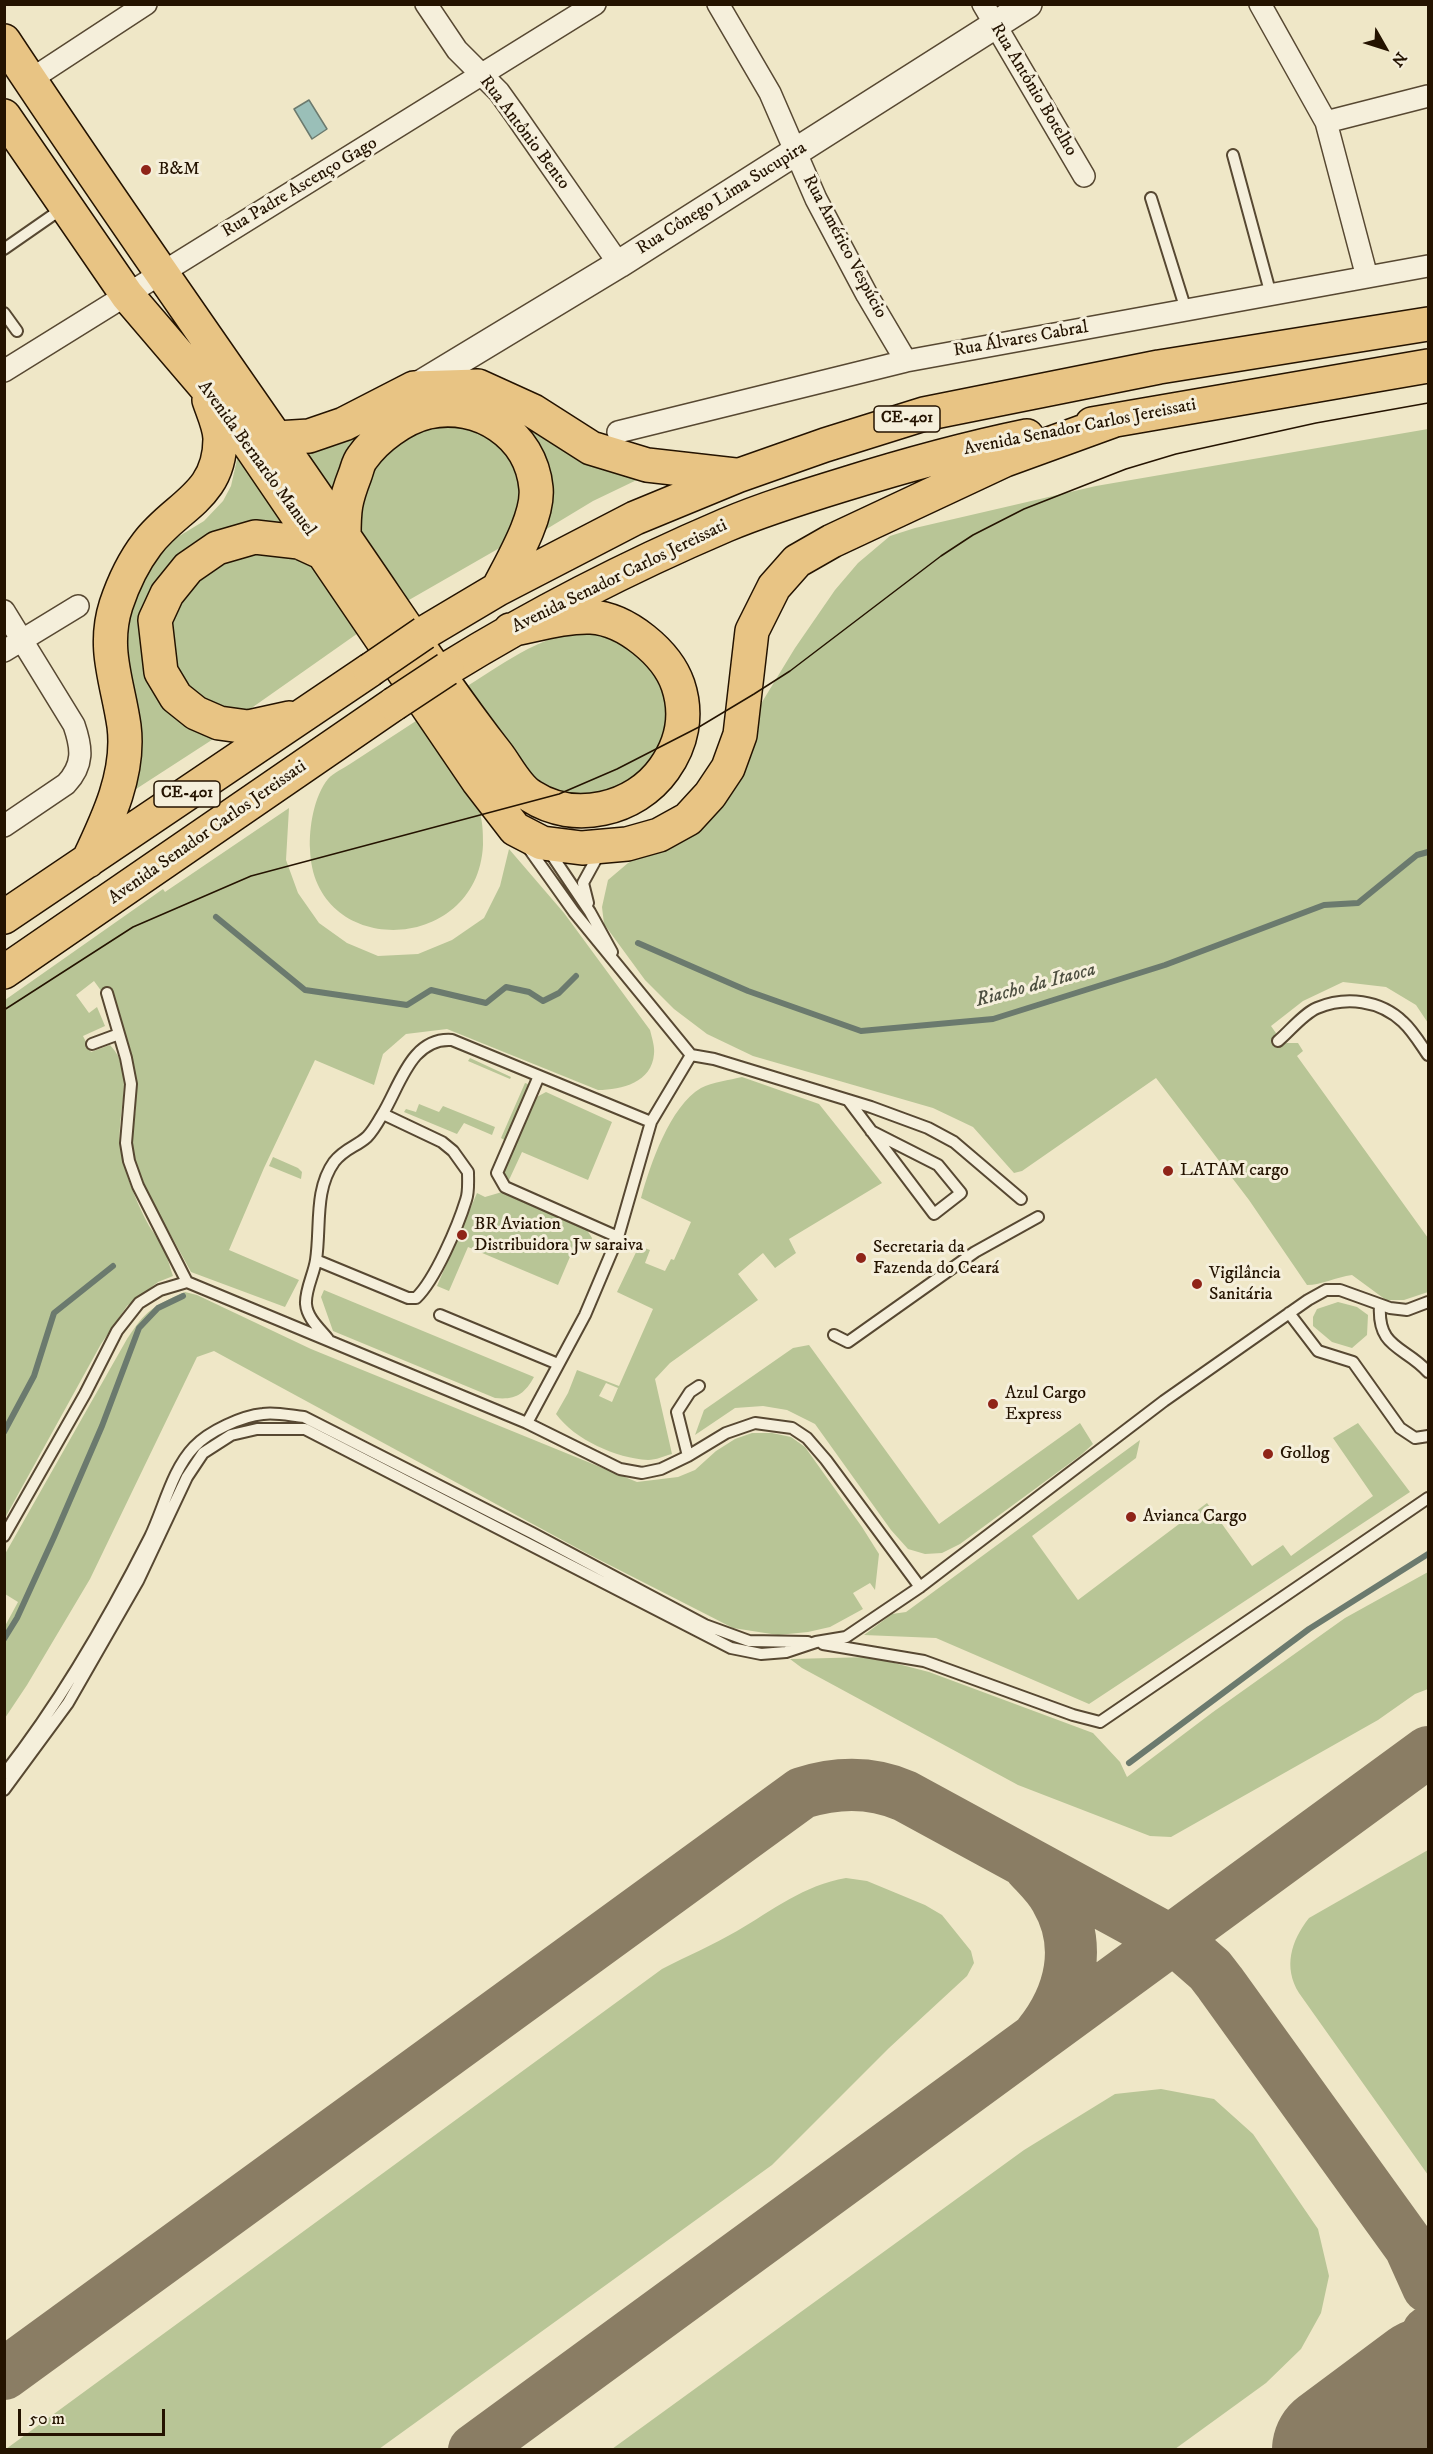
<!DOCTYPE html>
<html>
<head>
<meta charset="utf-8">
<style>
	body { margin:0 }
	#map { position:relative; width:1433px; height:2454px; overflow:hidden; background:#efe7c7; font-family:"IM FELL DW Pica",serif }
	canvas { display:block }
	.frame { position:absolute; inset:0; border:6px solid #241300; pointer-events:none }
	.north { position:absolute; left:1355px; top:18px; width:60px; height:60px; -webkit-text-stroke:4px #f5efdb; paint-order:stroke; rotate:129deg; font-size:16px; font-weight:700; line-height:24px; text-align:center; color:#241300 }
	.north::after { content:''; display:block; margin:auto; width:21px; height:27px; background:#241300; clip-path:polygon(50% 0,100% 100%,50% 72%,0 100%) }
	.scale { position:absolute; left:18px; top:2409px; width:147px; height:27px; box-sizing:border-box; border:3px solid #241300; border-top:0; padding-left:8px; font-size:18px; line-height:21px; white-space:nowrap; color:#241300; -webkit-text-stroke:4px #f5efdb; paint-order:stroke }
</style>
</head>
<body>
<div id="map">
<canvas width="1433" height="2454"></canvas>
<div class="frame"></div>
<div class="north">N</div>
<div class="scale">50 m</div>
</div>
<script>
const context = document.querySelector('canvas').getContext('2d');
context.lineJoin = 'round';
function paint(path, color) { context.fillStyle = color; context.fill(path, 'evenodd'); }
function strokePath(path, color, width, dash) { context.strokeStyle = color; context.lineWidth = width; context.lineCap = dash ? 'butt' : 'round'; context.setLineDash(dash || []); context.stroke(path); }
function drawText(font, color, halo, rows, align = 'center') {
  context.font = font + ' "IM FELL DW Pica",serif'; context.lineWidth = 6; context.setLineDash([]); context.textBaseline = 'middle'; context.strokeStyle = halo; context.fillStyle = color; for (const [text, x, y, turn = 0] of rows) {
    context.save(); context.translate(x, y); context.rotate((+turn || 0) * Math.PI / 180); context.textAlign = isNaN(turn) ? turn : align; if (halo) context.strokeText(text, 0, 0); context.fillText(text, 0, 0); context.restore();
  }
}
paint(new Path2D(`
	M510,414L643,477L593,501L545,530L548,519Z
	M438,423L488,431L525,477L510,542L402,604L356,523L362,483L396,441Z
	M1428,429V1023L1416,1005L1386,987L1343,982L1303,1001L1271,1026L1283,1043H1298L1303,1051L1297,1056L1428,1238V1292L1404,1300H1386L1352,1275C1336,1277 1322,1285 1307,1285L1249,1200L1156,1078L1022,1171L1014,1173L973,1127L933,1108L753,1056L707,1034L674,1009L645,980L604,924L602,907L608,880L628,863L709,820L729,797L743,774L753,751L759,707L795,648L835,590L858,563L890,536L915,528L1096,486Z
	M361,436L334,496L305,453L306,451L335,446Z
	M238,455L288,528L234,530L146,634L221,734L133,791L125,656L127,617L142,580L163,549L176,538L204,521L223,501L231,486Z
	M249,549L308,560L361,631L243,714L208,704L176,675L169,628L181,601L206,567Z
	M586,631C627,640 639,657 667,685L669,736L622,796L544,795L461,690C499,667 540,634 586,631Z
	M419,719C432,739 446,759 459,779C465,788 473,796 477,805C483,818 483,832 483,845C478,955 313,960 310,849C309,828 314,796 328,779C333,773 344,768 350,764C373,749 396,734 419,719Z
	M289,808L286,860L298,893L319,923L347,943L378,956L418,954L452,940L484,918L500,886L509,849L564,913L650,1030C652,1038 655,1047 654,1054C652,1082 622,1090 598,1090L447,1029L406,1034L383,1054L374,1085L315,1060L264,1168L229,1250L299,1280L285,1307L191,1272L140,1179L131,1145L136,1107L133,1079L110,989L102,992L94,981L76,995L89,1013L97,1007L105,1026L83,1036L91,1052L110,1045C136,1072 117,1110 120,1143C122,1167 136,1201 147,1222C152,1232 160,1240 164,1250C168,1258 170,1268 173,1276L158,1282L127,1306L101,1344L5,1518V1000L163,889L165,892Z
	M470,1058L511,1077L510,1079L468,1061Z
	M742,1077L819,1104L882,1183L789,1239L796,1253L775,1268L763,1253L738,1274L758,1300L670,1363L655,1379L672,1454C664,1456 656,1460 648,1460C616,1458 575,1440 556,1414L568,1393L577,1370L619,1386L653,1309L617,1292L639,1246L650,1250L645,1263L665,1271L671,1259L674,1260L691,1222L641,1198C650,1165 670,1106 701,1088C712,1082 730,1080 742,1077ZM606,1383L618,1388L612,1402L599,1396Z
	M525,1083L531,1085L506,1141L501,1138Z
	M546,1092L612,1122L588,1180L522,1152L509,1180L502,1170L533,1099Z
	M419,1104L439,1112L443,1106L495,1127L492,1135L464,1123L457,1134L404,1112L406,1109L416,1112Z
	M273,1157L298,1168L302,1172L301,1179L269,1166Z
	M502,1192L585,1227L592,1238L589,1253L575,1245L558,1285L468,1247L449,1291L437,1286L477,1193L485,1197Z
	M324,1290L534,1377C524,1395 515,1400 495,1398L333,1331L321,1297Z
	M185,1292L197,1295L311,1349L637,1482L678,1477L695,1470L716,1451L735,1439L752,1433H772L791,1437L805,1447L862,1527L879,1554L875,1590L870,1583L853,1593L863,1609L830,1627L808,1632L778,1635L733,1628L588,1554L214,1351L197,1357L90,1579L27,1685L5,1718V1626L18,1602L5,1594V1554L127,1339C147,1309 152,1307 185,1292Z
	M1338,1302L1357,1307L1368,1315L1367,1335L1352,1348L1332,1342L1313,1326V1317L1317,1309Z
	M809,1345L939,1524L1080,1423L1093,1444L1081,1455L960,1544L942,1553L925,1554L908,1549L891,1530L815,1424L787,1410L763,1406L735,1408L695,1435L704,1410L793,1348Z
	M1358,1423L1410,1492L1089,1704L936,1638L864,1635L892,1614L906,1612L1140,1440L1136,1458L1032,1536L1078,1600L1207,1503L1252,1566L1283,1545L1291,1556L1373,1496L1333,1438Z
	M1428,1572V1689L1415,1694L1378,1720L1171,1837L1150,1836L1018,1785L802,1668L790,1659L871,1657L929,1672L1093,1733L1120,1762L1127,1777L1213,1712L1345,1618Z
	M1428,1850V2175L1299,1993C1283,1967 1291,1941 1309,1918Z
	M846,1878L867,1881L925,1905L942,1915L971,1951L974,1963L967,1976L889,2048L772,2165L379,2449H6L662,1969C687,1956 713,1945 737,1931C773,1910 804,1885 846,1878Z
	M1161,2089L1214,2099L1253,2134L1318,2229L1329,2276L1321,2313L1301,2349L1266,2383L1175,2449H612L1024,2150L1115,2094Z`), '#b8c596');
const water = new Path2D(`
	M309,100L327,129L312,139L294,109Z`);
paint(water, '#9abfb8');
strokePath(water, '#6b7a6e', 1.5);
strokePath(new Path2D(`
	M216,917L305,990L407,1005L431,990L486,1003L506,987L529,992L543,1001L559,993L576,976
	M638,943L748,991L861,1031L993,1019L1165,965L1324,905L1358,903L1417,855L1428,852
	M4,1432L34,1376L54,1313L113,1266
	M4,1639L17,1618L54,1537L102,1426L139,1328L158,1308L183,1296
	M1129,1763L1309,1629L1428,1554`), '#6b7a6e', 6);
strokePath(new Path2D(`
	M1029,1866C1039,1877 1049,1886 1056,1899C1083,1945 1071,1995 1039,2035
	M4,2374L802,1793C837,1782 871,1781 905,1796L1186,1949L1210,1970L1220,1983L1410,2247L1428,2287
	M1376,2422L1405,2388L1428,2332
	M474,2450L1428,1752`), '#8a7d64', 52);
strokePath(new Path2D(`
	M1338,2450L1428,2383`), '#8a7d64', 132);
const service = new Path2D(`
	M1233,155L1271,295
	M1151,198L1186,310
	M4,249L63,208
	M4,313L17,331
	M527,846L574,912L691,1055L714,1059L871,1107L928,1128L954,1142L1021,1199
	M549,851L590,912L612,952
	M588,903L583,883L600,852
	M107,993L126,1058L131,1084L126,1143L129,1161L138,1186L187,1282
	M1278,1041C1290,1031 1303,1014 1317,1008C1346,996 1380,1000 1403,1022C1413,1031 1421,1045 1428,1055
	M92,1044L119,1034
	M539,1076L497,1173L505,1187L618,1237
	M848,1100L934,1214L961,1193L938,1165L871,1131
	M316,1260L408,1298H416C435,1280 458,1226 466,1200C469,1192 468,1181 468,1172L453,1151L442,1142L383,1114
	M1380,1305C1377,1349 1405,1346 1428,1372
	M1289,1313L1318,1351L1353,1362L1400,1428L1415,1438L1428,1436
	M440,1315L558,1364
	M834,1335L848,1342L975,1252L1038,1217
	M328,1339C320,1329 307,1318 306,1304C305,1290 314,1274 316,1260C321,1227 314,1190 334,1162C345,1148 356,1147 367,1137C373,1131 378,1122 382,1115C400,1086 411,1037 452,1040L651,1122
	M527,1423L585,1315L618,1237L651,1122L691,1055
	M688,1456L677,1412L690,1392L699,1386
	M4,1536L85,1394L117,1331L139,1303L160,1290L187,1282L527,1423L620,1469L642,1473L661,1469L688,1456L726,1433L755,1423L792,1428L807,1438L826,1460L920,1587
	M823,1644L924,1661L1073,1715L1100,1722L1428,1498
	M4,1774C59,1704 110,1616 150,1537C164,1508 172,1470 194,1447C209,1431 242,1416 263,1414C276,1412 292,1416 304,1417L532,1533L705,1625L749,1641L808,1642
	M4,1790L68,1703L138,1581L187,1477L203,1453L231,1435L257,1429H305L731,1648L761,1654L786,1652L816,1642L846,1637L920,1587L1164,1401L1308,1300L1326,1290H1340L1390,1308L1407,1310L1428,1302`);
const minor = new Path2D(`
	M426,4L457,50L499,92L514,113L619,264
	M718,4L770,93L816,199L867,295L906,361
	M983,4L1084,176
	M1260,4L1326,122L1367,277
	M30,80L146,4
	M1326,122L1428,96
	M4,371L595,4
	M618,432L906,361L1428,266
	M4,611L74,725C82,748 84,765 66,784L4,826
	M4,651L78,606`);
const tertiary = new Path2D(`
	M414,388L619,264L1028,4`);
const primary = new Path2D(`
	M4,41C128,229 260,412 386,598C422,651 458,704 497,754C507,767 517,788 531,796C574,824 635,810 664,769C682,744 688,715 678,685C667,653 626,619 591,617C565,616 536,625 510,630
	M4,116L127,295L227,412L478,781L515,829L542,843L582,848L627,844L659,835L688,819L710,795L728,768L740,735L752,631L774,587L797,561L832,541L1005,460L1115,420
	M1092,424L1428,366
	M277,438L309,436L344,424L414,388L478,386L533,411L591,448L647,465L735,475
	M344,537C344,509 345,501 355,475C357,470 358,463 362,458C376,438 403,418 428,412C479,401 531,434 536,488C539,517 511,563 498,589
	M424,633L498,589L635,518L737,476L825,445L924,414L1159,367L1428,324
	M447,669C536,614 630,566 726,525C764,509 803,497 842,485C903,466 964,449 1027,436
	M289,718L248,727L219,723L196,713L176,697L161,672L155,620L167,594L188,568L217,548L255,537L299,542L323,553
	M88,861C108,819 130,773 124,726C118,683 102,649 116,605C123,584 134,561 147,544C175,506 220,497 220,439C220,427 213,412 209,400
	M4,917L370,670
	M4,972L394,704`);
strokePath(service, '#574832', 14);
strokePath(minor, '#574832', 24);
strokePath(tertiary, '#574832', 30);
strokePath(primary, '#241300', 36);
strokePath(service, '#f5efdb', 10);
strokePath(minor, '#f5efdb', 21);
strokePath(tertiary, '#f5efdb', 27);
strokePath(primary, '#e8c484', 33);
strokePath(new Path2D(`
	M4,1010L133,927L251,876L559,794L617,769L699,727L754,694L790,671L941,556L973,535L1024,509L1126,469L1176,454L1316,423L1428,403`), '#241300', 1.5);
const primaryBridge = new Path2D(`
	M370,670L424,633
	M394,704L447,669`);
strokePath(primaryBridge, '#241300', 36, []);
strokePath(primaryBridge, '#e8c484', 33);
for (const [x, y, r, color] of [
	[146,170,6,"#8f2418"],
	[1168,1171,6,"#8f2418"],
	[462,1235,6,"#8f2418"],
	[861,1258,6,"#8f2418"],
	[1197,1284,6,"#8f2418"],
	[993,1404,6,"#8f2418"],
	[1268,1454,6,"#8f2418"],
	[1131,1517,6,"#8f2418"]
]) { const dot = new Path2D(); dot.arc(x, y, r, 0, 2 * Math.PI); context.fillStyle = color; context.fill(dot); strokePath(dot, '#f5efdb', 2); }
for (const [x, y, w] of [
	[907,419,66],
	[187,794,66]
]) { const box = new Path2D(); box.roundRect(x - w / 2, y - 13, w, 26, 4.5); context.fillStyle = '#f5efdb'; context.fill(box); strokePath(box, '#241300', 1.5); }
drawText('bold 16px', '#241300', null, [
	["CE-401",907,419],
	["CE-401",187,794]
]);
drawText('18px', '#241300', '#f5efdb', [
	["Rua Antônio Botelho",1033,90,59],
	["Rua Antônio Bento",524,133,53],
	["Rua Padre Ascenço Gago",300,188,-31],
	["Rua Cônego Lima Sucupira",722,199,-32],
	["Rua Américo Vespúcio",844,247,62],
	["Rua Álvares Cabral",1021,340,-10],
	["Avenida Senador Carlos Jereissati",1080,428,-11],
	["Avenida Bernardo Manuel",256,459,54],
	["Avenida Senador Carlos Jereissati",620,577,-26],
	["Avenida Senador Carlos Jereissati",208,833,-35]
]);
drawText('18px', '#241300', '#f5efdb', [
	["B&M",158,170],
	["LATAM cargo",1180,1171],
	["BR Aviation",474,1225],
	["Distribuidora Jw saraiva",474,1246],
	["Secretaria da",873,1248],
	["Fazenda do Ceará",873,1269],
	["Vigilância",1209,1274],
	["Sanitária",1209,1295],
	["Azul Cargo",1005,1394],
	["Express",1005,1415],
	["Gollog",1280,1454],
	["Avianca Cargo",1143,1517]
], 'left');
drawText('italic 20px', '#4d4f40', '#f5efdb', [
	["Riacho da Itaoca",1036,986,-15]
]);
</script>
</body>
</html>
